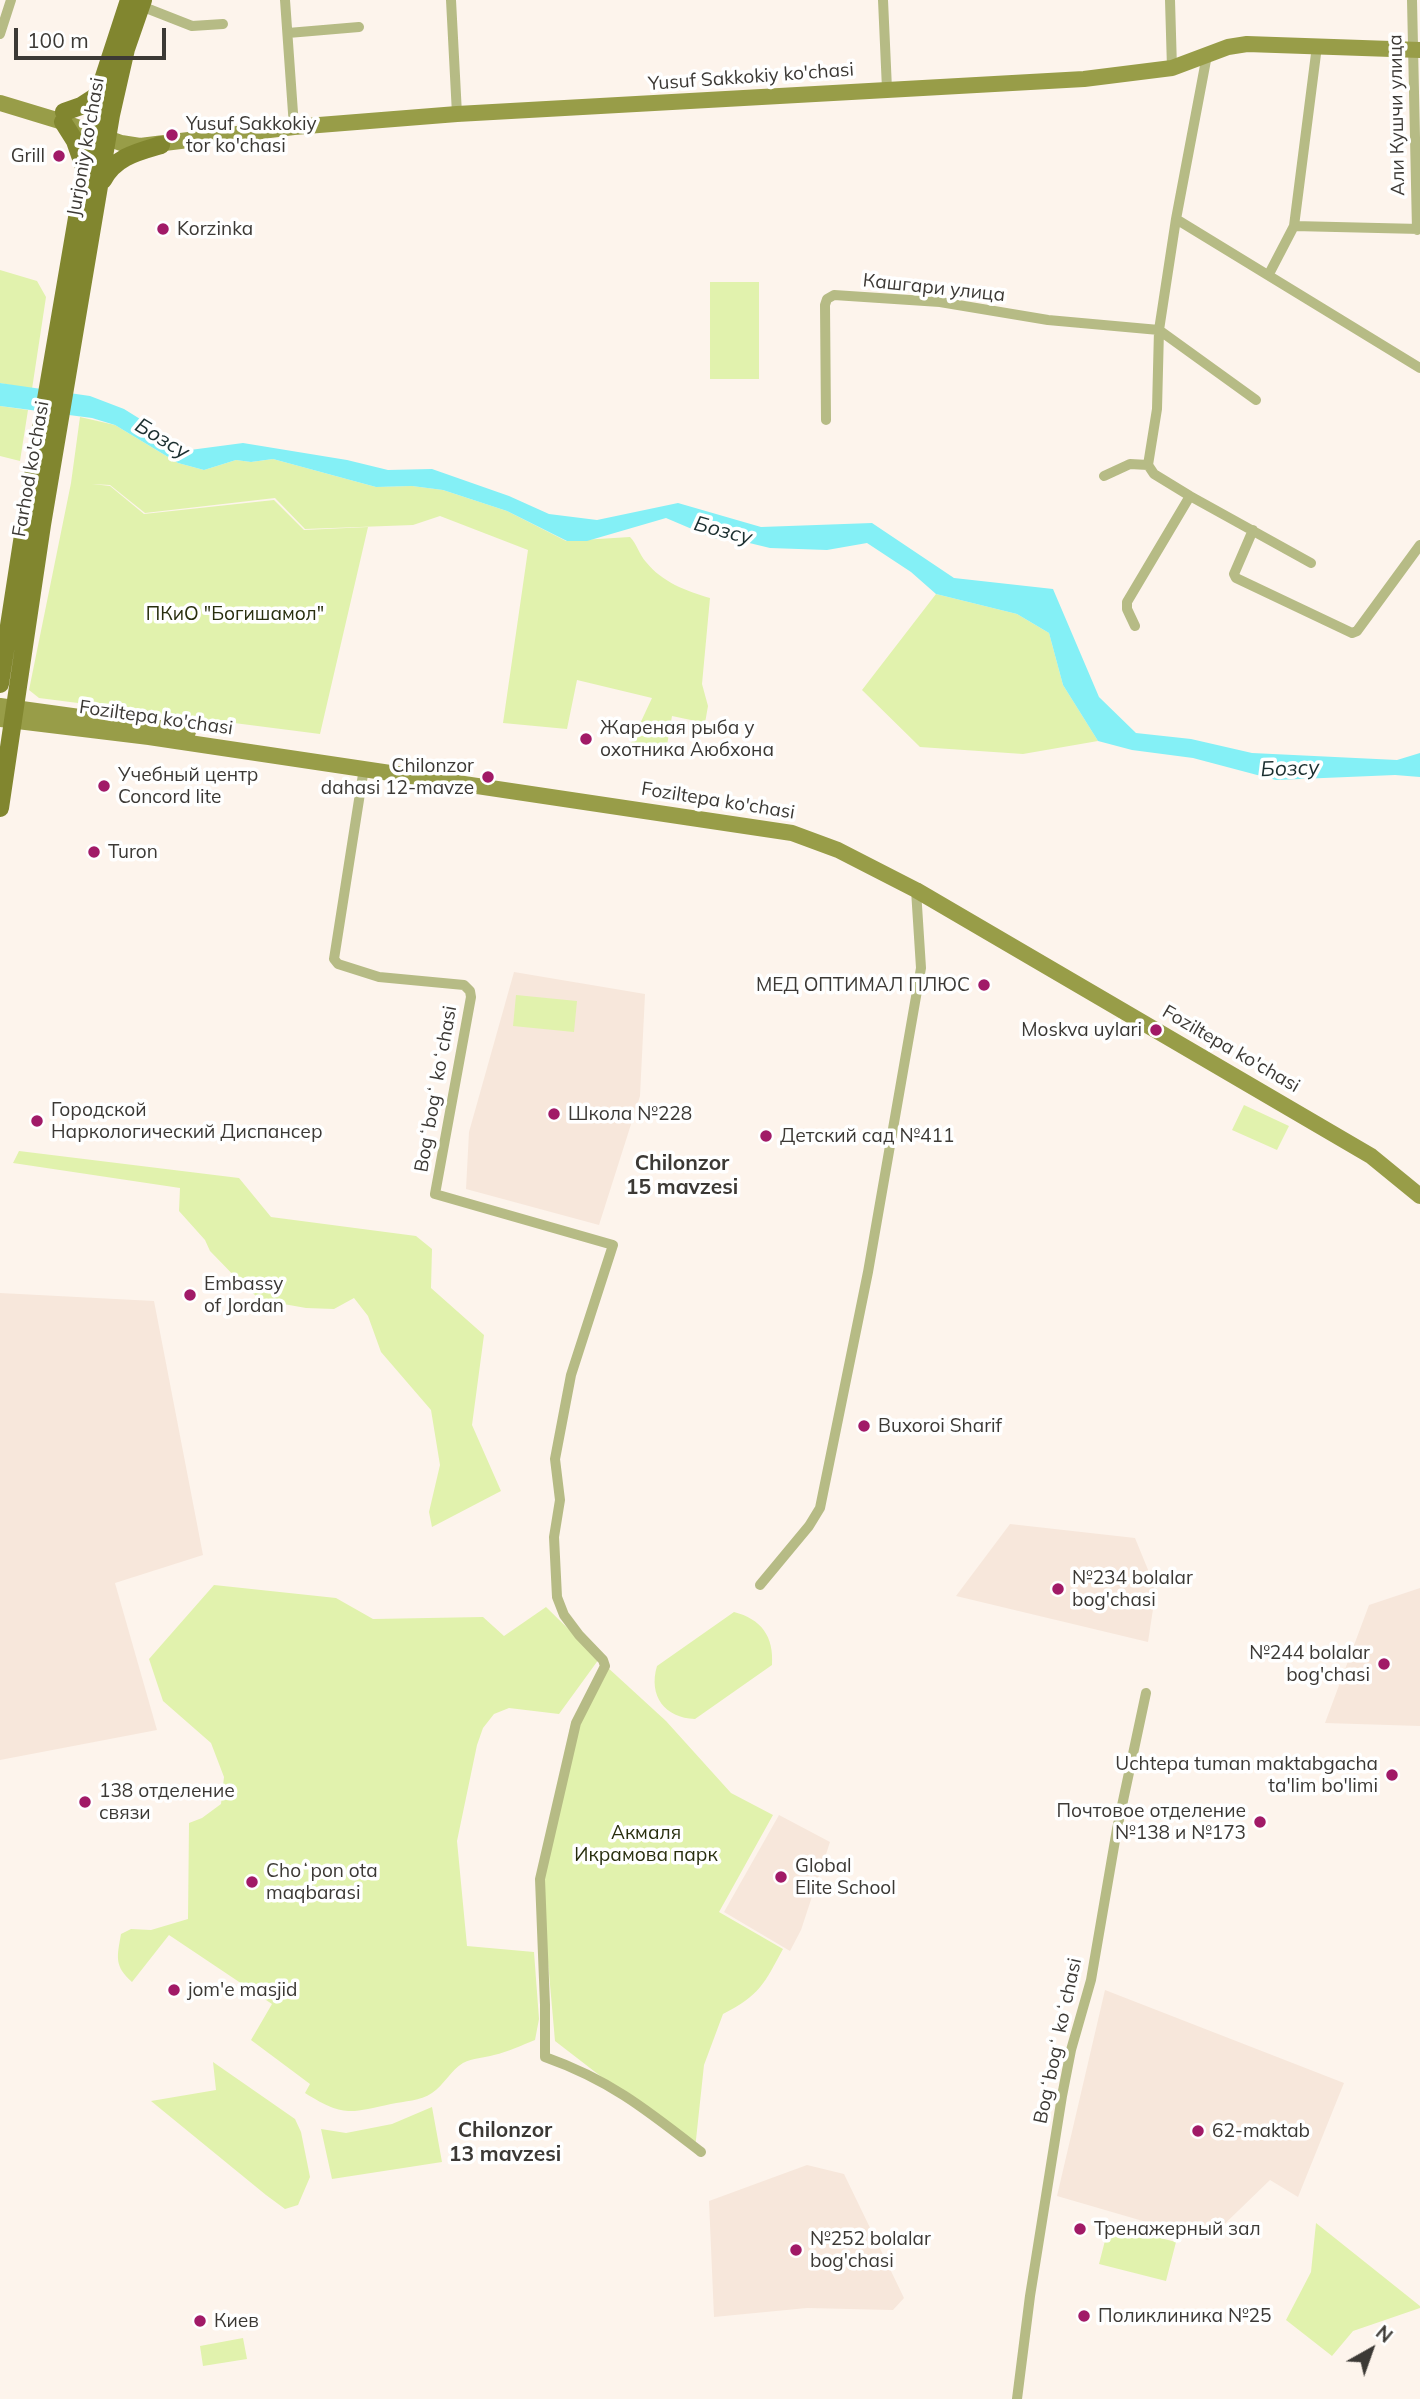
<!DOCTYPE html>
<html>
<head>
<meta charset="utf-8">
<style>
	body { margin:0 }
	#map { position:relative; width:1420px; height:2399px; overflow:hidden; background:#fdf4ec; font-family:Mulish,sans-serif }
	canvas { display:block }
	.north { position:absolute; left:1336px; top:2315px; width:70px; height:70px; -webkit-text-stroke:5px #fff; paint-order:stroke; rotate:40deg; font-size:19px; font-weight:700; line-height:28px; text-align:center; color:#3c3935 }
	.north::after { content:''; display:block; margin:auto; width:24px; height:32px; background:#3c3935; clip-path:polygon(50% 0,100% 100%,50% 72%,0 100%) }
	.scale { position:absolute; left:14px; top:28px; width:152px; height:32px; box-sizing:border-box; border:4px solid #3c3935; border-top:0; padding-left:9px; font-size:21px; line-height:24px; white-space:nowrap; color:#3c3935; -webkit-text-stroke:5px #fff; paint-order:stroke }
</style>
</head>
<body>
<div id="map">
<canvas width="1420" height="2399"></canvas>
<div class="north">N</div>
<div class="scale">100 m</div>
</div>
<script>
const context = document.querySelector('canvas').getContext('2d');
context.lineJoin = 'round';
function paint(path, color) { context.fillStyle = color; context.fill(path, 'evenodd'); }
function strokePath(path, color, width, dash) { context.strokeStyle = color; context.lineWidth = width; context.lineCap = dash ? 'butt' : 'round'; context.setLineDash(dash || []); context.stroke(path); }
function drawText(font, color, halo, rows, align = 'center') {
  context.font = font + ' Mulish,sans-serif'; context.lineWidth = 7; context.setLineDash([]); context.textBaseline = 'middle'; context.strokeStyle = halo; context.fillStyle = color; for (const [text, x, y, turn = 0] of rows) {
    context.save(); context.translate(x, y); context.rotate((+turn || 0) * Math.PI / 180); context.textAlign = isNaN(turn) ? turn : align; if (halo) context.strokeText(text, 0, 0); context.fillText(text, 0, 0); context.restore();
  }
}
paint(new Path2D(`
	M514,972L645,994L640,1096L599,1225L466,1189L469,1132Z
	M0,1293L154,1301L203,1555L115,1583L157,1730L0,1760Z
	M1010,1524L1135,1538L1153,1582L1155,1596L1148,1642L956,1596Z
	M1420,1588V1726L1325,1723L1369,1605Z
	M779,1815L830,1842L801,1930L790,1951L724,1912Z
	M1105,1990L1344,2083L1298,2197L1270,2180L1208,2240L1057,2196Z
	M807,2165L844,2174L904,2298L893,2310L807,2308L714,2317L709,2201Z`), '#f7e7db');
paint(new Path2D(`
	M0,270L37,281L46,297L32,389L0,383Z
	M710,282H759V379H710Z
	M0,406L28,410L20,461L0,456Z
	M80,417L115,425L178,463L204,470L236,460L251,462L273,459L376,487L412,486L443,490L507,511L566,541L630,537C637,544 639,554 646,562C662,582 686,591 710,598L702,684L708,706L705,723L672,716L666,751L631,743L652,698L577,680L567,729L503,723L528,550L440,516L413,525L305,529L275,498L145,513L110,485L92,484L110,486L144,514L274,500L304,530L368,527L320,734L39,698L29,690L71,483Z
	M936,594L1017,614L1049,633L1063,685L1098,741L1023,754L920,747L862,690Z
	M516,995L577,1001L574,1032L513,1026Z
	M1244,1105L1289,1126L1277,1150L1232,1130Z
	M19,1151L239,1178L271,1217L416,1236L432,1249L431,1288L484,1335L472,1425L501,1491L432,1527L429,1512L440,1465L431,1410L381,1352L368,1316L354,1298L334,1309L306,1308L261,1300L244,1286L210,1251L205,1240L179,1211L180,1188L13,1163Z
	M214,1585L336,1598L373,1619L483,1617L504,1636L546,1607L599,1659L559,1714L509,1708L494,1714L483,1728L477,1745L457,1841L467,1946L534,1952L539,2019L535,2040C522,2045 508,2052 494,2055C484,2058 473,2058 463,2063C451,2070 444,2085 432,2093C420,2101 405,2101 391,2104C350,2113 343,2117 305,2093L310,2084L251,2040L272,2004L169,1935L132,1982C114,1966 117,1957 121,1934L131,1929L151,1930L188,1919L189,1823L202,1818L221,1804L224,1777L211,1743L163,1701L149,1659Z
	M734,1612C761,1619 774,1636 772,1665L695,1719C665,1718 648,1696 657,1666Z
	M606,1666L666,1721L731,1793L773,1815L719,1912L783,1949C764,1984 760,1995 723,2014L704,2065L695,2149L555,2041L541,1883L571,1723Z
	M213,2062L295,2119L301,2132L310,2177L298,2205L285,2209L266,2195L151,2101L216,2090Z
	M432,2107L442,2162L332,2179L321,2129L346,2133L392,2124Z
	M1316,2223L1420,2306V2308L1353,2331L1332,2356L1286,2320L1311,2272Z
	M1109,2225L1176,2242L1166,2281L1099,2264Z
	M243,2338L247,2359L203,2366L200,2346Z`), '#e1f2ad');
paint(new Path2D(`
	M0,383L90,396L124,409L190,450L243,443L347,460L388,470L432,469L509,496L549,514L597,520L678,503L761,527L872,523L954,578L1053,589L1099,697L1136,733L1191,739L1252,753L1397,760L1420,753V777L1395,775L1276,780L1193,758L1132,750L1098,741L1063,685L1049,633L1017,614L936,594L911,572L867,543L827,550L770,548L737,540L713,538L666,518L587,541H567L507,511L443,490L412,486L376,487L273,459L251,462L236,460L204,470L178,463L115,425L92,418L0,406Z`), '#84f0f6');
strokePath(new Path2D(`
	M285,0L294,127
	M451,0L457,114
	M883,0L887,89
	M1170,0L1172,68
	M1412,0L1417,230
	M141,6L192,26L223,24
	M288,33L359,27
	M0,34L11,0
	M1207,55L1176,219L1159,330L1157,409L1148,465L1154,474L1190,496L1311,563
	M1176,219L1420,368
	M1294,226L1317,46
	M1269,274L1294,226L1420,229
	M826,420L825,305L827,299L834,295L940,302L1048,320L1159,330L1256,400
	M1104,476L1130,464L1148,465
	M1253,530L1234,574L1236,578L1352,633L1357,631L1420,545
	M1135,626L1127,609V602L1190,496
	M364,768L334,959L338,964L379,977L464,985L470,991L471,997L435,1194L613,1245L571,1375L555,1459L560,1500L554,1537L557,1597L564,1615L579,1635L603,1660L605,1666L576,1723L540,1879L545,2005V2057C610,2080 647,2110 701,2152
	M760,1585L809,1526L820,1508L868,1272L921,968L916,890
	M1017,2399L1030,2296L1062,2096L1071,2050L1091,1980L1117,1829L1146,1693`), '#b6bb85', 10);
strokePath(new Path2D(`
	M0,103L63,122L121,143L140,146L294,127L457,114L1084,79L1172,68L1228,47L1247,44L1420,50
	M0,706L188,732
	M0,719L149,737L792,833L838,850L916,890L1371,1156L1420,1196`), '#989d48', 16);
strokePath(new Path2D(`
	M64,112L81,106L98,95
	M63,122L75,141L84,167
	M103,180C115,157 137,152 161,145
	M0,684L25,522L98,95L129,0
	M0,808L42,525L111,115L126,49L143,0`), '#81862f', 18);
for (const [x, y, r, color] of [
	[172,135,7,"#a11a67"],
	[59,156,7,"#a11a67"],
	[163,229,7,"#a11a67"],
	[586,739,7,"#a11a67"],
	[488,777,7,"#a11a67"],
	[104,786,7,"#a11a67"],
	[94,852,7,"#a11a67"],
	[984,985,7,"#a11a67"],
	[1156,1030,7,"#a11a67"],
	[554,1114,7,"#a11a67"],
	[37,1121,7,"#a11a67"],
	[766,1136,7,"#a11a67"],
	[190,1295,7,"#a11a67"],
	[864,1426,7,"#a11a67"],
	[1058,1589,7,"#a11a67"],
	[1384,1664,7,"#a11a67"],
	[1392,1775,7,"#a11a67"],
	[85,1802,7,"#a11a67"],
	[1260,1822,7,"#a11a67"],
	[781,1877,7,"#a11a67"],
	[252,1882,7,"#a11a67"],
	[174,1990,7,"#a11a67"],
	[1198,2131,7,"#a11a67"],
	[1080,2229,7,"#a11a67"],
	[796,2250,7,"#a11a67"],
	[1084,2316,7,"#a11a67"],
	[200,2321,7,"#a11a67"]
]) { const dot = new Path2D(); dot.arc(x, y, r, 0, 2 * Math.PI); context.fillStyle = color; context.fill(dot); strokePath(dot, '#fff', 2.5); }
drawText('19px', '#3c3935', '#fff', [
	["Yusuf Sakkokiy ko'chasi",751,77,-4],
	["Али Кушчи улица",1397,115,-91],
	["Jurjoniy ko'chasi",86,147,-80],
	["Кашгари улица",934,288,6],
	["Farhod ko'chasi",31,469,-80],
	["Foziltepa ko'chasi",156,718,8],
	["Foziltepa ko'chasi",718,801,9],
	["Foziltepa ko'chasi",1231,1049,30],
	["Bogʻbogʻ koʻchasi",436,1089,-80],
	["Bogʻbogʻ koʻchasi",1058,2041,-78]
]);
drawText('19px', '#3c3935', '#fff', [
	["Yusuf Sakkokiy",186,124],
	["tor ko'chasi",186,146],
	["Grill",45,156,"right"],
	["Korzinka",177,229],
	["Жареная рыба у",600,728],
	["охотника Аюбхона",600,750],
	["Chilonzor",474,766,"right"],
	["dahasi 12-mavze",474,788,"right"],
	["Учебный центр",118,775],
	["Concord lite",118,797],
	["Turon",108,852],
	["МЕД ОПТИМАЛ ПЛЮС",970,985,"right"],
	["Moskva uylari",1142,1030,"right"],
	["Городской",51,1110],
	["Наркологический Диспансер",51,1132],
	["Школа №228",568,1114],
	["Детский сад №411",780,1136],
	["Embassy",204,1284],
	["of Jordan",204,1306],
	["Buxoroi Sharif",878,1426],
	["№234 bolalar",1072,1578],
	["bog'chasi",1072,1600],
	["№244 bolalar",1370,1653,"right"],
	["bog'chasi",1370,1675,"right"],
	["Uchtepa tuman maktabgacha",1378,1764,"right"],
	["ta'lim bo'limi",1378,1786,"right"],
	["138 отделение",99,1791],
	["связи",99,1813],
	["Почтовое отделение",1246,1811,"right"],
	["№138 и №173",1246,1833,"right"],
	["Global",795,1866],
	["Elite School",795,1888],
	["Choʻpon ota",266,1871],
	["maqbarasi",266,1893],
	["jom'e masjid",188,1990],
	["62-maktab",1212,2131],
	["Тренажерный зал",1094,2229],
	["№252 bolalar",810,2239],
	["bog'chasi",810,2261],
	["Поликлиника №25",1098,2316],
	["Киев",214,2321]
], 'left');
drawText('19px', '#282e0e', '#fff', [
	["ПКиО \"Богишамол\"",235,614],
	["Акмаля",646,1833],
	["Икрамова парк",646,1855]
]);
drawText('italic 21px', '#1b2f30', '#fff', [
	["Бозсу",162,439,31],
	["Бозсу",723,531,15],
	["Бозсу",1290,769,-2]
]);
drawText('bold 21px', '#3c3935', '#fff', [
	["Chilonzor",682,1164],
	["15 mavzesi",682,1188],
	["Chilonzor",505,2131],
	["13 mavzesi",505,2155]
]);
</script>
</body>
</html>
